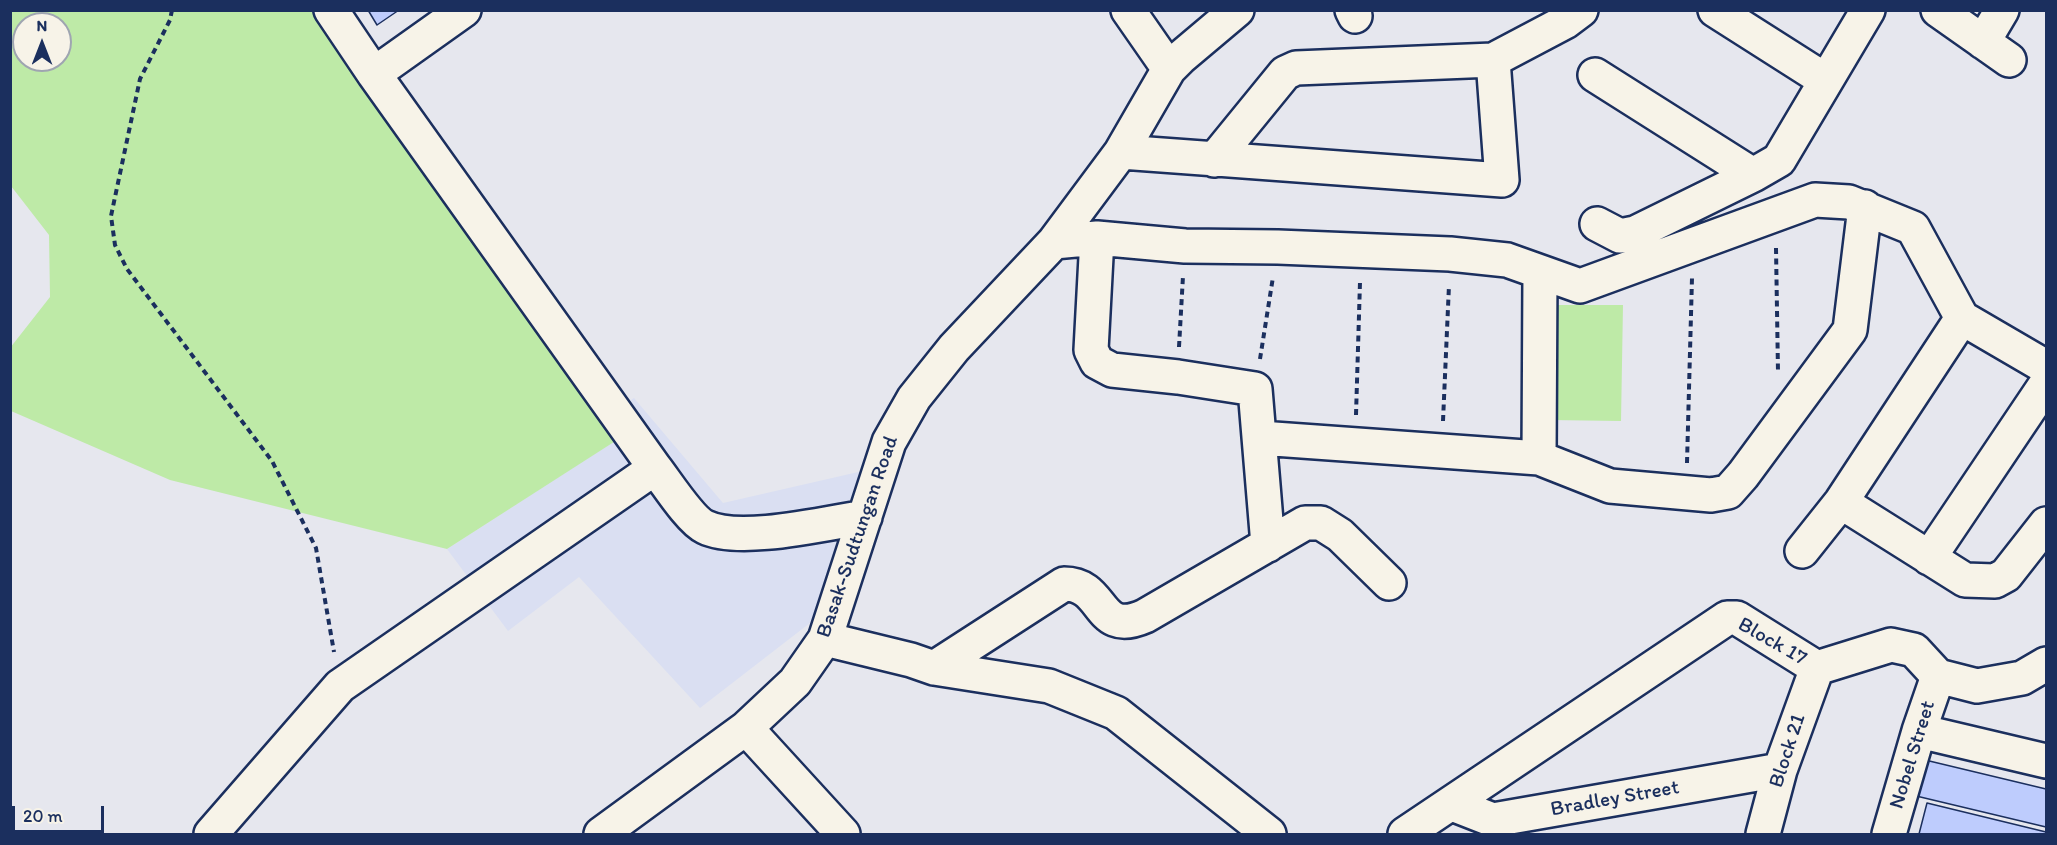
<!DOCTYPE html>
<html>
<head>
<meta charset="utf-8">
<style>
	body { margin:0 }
	#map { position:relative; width:2057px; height:845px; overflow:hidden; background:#e6e7ee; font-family:Itim,sans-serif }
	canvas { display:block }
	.frame { position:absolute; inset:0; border:12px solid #1b2f5e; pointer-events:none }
	.north { position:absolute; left:12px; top:12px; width:60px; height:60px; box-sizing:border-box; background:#f7f3e8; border:2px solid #9fa5b1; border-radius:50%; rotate:0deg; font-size:16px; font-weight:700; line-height:24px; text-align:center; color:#1b2f5e }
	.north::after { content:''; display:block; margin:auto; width:21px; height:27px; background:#1b2f5e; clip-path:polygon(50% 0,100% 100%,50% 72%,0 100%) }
	.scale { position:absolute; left:12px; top:806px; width:92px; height:27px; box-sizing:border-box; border:3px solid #1b2f5e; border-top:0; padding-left:8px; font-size:18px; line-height:21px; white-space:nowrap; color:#1b2f5e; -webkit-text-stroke:4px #f7f3e8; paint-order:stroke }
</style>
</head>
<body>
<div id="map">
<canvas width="2057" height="845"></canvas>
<div class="frame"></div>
<div class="north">N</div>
<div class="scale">20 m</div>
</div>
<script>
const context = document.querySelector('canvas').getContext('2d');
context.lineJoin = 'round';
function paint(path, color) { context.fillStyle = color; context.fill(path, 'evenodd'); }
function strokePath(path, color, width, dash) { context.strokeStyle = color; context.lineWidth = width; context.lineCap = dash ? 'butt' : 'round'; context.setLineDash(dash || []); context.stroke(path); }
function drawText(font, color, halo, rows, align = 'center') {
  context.font = font + ' Itim,sans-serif'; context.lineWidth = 4.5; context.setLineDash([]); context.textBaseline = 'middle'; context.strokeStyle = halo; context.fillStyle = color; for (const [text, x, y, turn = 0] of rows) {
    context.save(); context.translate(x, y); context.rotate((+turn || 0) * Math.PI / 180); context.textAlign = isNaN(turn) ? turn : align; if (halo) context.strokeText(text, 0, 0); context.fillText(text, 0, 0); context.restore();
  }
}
paint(new Path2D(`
	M634,398L723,503L867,470L819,616L700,708L579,577L508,631L447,549L616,440L603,419Z`), '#dadff2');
paint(new Path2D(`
	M11,11H319L617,440L447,549L170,480L11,411L10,348L50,297L49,235L11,186ZM24,24H60V60H24Z
	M1551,305H1623L1621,421L1549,420Z`), '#beeaa7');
const building = new Path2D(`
	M368,10H399L377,25Z
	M1921,759L2046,789V827L1912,795Z
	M1927,803L2046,832V834H1919Z`);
paint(building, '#beccfd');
strokePath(building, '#1b2f5e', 1.5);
const street = new Path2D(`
	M331,10L374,74L655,468C666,482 690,520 705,527C740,544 826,523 865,517
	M1128,10L1169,69
	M1352,10L1355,16
	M1715,10L1825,80
	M1938,10L2009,60
	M1983,42L2002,10
	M374,74L464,10
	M1595,75L1753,175
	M1121,152L1502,180L1493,60
	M1214,160L1285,73L1296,68L1493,60L1565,22L1581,10
	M1597,224L1620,236L1635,233L1753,175L1779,160L1868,10
	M1097,238L1091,350L1097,362L1112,370L1178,377L1255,389L1268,545
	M1054,242L1097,238L1185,246L1278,247L1450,254L1507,260L1580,286L1815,200L1849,202L1913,228L1962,318L2046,367
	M1260,438L1539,458L1610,486L1711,495L1728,492L1743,475L1850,330L1865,207
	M1539,458L1540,273
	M1841,502L1965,580L1995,581L2006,575L2046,524
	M1802,551L1841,502L1962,318
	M1929,558L2046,384
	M825,639L911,660L934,668L1049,686L1116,713L1269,834
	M934,668L1064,584C1107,584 1095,638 1145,616L1305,523H1321L1340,535L1389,583
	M746,728L843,834
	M1919,731L2046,761
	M1452,804L1493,820L1780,770
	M211,834L340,686L655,468
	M601,834L746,728L795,682L825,639L889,442L914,398L954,348L1054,242L1121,152L1169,69L1180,58L1237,10
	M1405,834L1727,618H1737L1817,668L1891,645L1914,650L1938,676L1977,686L2022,678L2046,664
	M1763,834L1780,770L1817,668
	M1889,834L1919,731L1938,676`);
strokePath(street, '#1b2f5e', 38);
strokePath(new Path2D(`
	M172,10L170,20L140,79L111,216L115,245L127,269L272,461L316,548L334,652
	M1776,248L1778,372
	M1179,347L1183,276
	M1260,359L1273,277
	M1356,415L1360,282
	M1443,421L1449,285
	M1687,463L1692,278`), '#1b2f5e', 4, [6, 4.5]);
strokePath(street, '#f7f3e8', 33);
drawText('21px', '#1b2f5e', '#f7f3e8', [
	["Basak-Sudtungan Road",858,537,-71],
	["Block 17",1772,642,30],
	["Block 21",1788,751,-72],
	["Nobel Street",1913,755,-73],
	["Bradley Street",1615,799,-10]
]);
</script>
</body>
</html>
